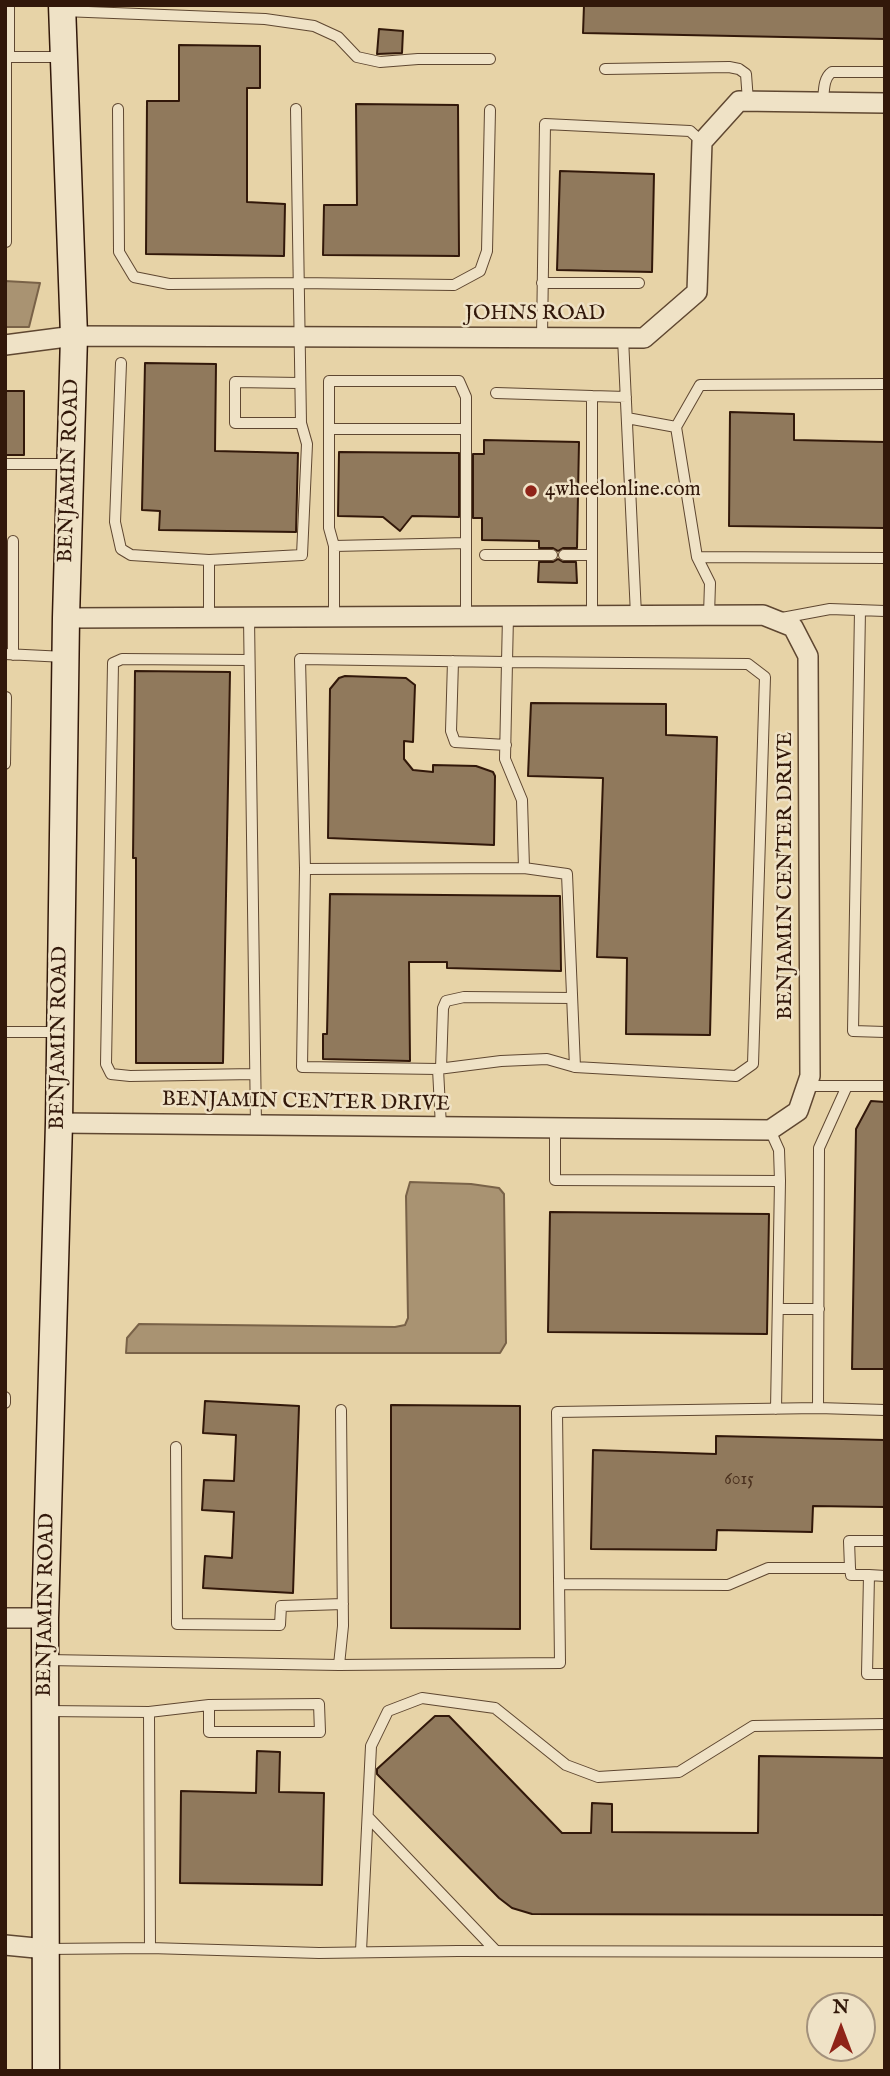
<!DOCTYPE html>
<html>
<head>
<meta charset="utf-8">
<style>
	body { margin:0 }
	#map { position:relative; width:890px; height:2076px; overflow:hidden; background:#e7d3a7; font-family:"IM FELL English",serif }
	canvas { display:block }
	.frame { position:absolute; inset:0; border:7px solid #32180a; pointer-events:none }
	.north { position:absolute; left:806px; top:1992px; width:70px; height:70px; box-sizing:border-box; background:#efe2c6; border:2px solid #a3917b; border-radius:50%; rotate:0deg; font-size:19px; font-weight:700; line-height:28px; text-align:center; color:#32180a }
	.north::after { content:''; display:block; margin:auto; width:24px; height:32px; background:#8f2418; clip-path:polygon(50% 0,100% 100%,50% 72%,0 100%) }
</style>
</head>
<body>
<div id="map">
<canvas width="890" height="2076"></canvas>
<div class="frame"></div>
<div class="north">N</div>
</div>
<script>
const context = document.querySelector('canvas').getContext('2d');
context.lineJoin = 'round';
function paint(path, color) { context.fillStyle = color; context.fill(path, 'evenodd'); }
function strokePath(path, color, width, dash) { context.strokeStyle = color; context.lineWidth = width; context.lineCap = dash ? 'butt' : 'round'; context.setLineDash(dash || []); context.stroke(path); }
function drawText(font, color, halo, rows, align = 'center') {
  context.font = font + ' "IM FELL English",serif'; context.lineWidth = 5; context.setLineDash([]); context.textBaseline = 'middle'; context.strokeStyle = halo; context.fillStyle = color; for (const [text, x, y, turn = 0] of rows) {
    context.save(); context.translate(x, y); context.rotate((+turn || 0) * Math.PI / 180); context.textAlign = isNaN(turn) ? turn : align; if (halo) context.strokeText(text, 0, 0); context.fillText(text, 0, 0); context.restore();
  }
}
const water = new Path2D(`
	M5,281L40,283L29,327H5Z
	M410,1182L471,1184L499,1188L504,1194L506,1343L500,1353H126L127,1338L139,1324L395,1327L405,1325L408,1318L406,1196Z`);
paint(water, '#a99372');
strokePath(water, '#796248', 2);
const building = new Path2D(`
	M584,5H885V39L583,33Z
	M379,29L403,31L402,53L377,54Z
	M179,45L260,46V88H247V202L285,204L284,256L146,254L147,101H179Z
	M356,104L458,105L459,256L323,255L324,205H357Z
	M560,171L654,174L652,272L557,270Z
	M145,363L216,364L215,451L298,453L296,532L159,530L160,511L142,510Z
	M5,391H24V455H5Z
	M730,412L794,414V440L885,442V528L729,526Z
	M484,440L579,442L577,548H563L558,551L553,548H539V541L482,540V518H473V454H484Z
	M339,452L459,453V517L412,516L400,531L383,517L338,516Z
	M558,559L563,562H576L577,583L538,582L539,562H553Z
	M135,671L230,672L223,1063H136V858H133Z
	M345,676L406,678L415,685L413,742L404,741V759L413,770L433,772V765L476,766L493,772L495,776L494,845L328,838L330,689L339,678Z
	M531,703L666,704V735L717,737L710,1035L626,1034L627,958L597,957L603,778L528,776Z
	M330,894L560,896L561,971L447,968V962H409L410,1061L323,1059V1034H327Z
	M871,1101L885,1102V1369H852L856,1129Z
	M550,1212L769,1214L767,1334L548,1332Z
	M205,1401L299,1406L293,1593L203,1588L205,1556L232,1558L234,1512L202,1510L204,1480L234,1481L236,1435L203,1433Z
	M391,1405L520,1406V1629L391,1628Z
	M716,1436L885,1440V1507L813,1506L812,1532L717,1530L716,1550L591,1549L593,1450L716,1454Z
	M435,1716H449L562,1833H591L592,1803L612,1804V1832L758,1833L759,1756L885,1758V1915L532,1914L512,1908L499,1898L377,1774V1769Z
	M257,1751L280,1752L279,1792L324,1793L322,1885L180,1883L181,1791L256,1793Z`);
paint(building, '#90795c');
strokePath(building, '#32180a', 2);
const lane = new Path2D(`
	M9,5V57
	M63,11L265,19L314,26L338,37L357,57L380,62L418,59H490
	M5,57H64
	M6,57V242
	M605,69L729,67L739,69L746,74L748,101
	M823,102C824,92 823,78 832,72H885
	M118,109L119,252L134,277L169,284L298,283L454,285L480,271L487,251L490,110
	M296,109L301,423H235V382L299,383
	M542,283H639
	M542,337L545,124L690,131L702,142
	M623,338L636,615
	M121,363L115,522L121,549L131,555L209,560
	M885,384L700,385L676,427L697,557L885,558
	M496,393L592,396
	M627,418L676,427
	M329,429H466
	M5,464H68
	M13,541V655
	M334,546L466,543
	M485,555H552
	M564,555H592
	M697,557L710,583L709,615
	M860,610L853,1031L885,1032
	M508,616L507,662L300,659L305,869L524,868
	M592,616V396L626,397
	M334,617V546L329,528V381H459L466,397V617
	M209,618V560L302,555L307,444L301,423
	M249,618L256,1125
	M782,618L830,609L885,611
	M5,654L65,657
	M249,660L122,659L113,663L106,1064L111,1074L130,1076L255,1074
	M453,661L451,731L455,742L506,745
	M507,662L748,664L765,677L753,1064L736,1076L575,1067L567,874L524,868L522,800L505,759Z
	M5,764L6,697
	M305,869L302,1067L438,1069L501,1061L547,1059L575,1067
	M5,1032H60
	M438,1069L441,1127
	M441,1069L443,1008L446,1001L464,997L572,998
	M807,1086H885
	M847,1086L819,1148L818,1408L885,1410
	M555,1128V1180L780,1181L776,1409
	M770,1130L779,1150L780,1181
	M778,1309H819
	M5,1403V1397
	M176,1447L177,1624L280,1625L281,1606L343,1604
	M850,1568L851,1575H869
	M885,1576L869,1575L867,1674H885
	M560,1584L728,1585L768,1568H850L849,1541H885
	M47,1660L339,1665L560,1663L557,1412L818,1408
	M339,1665L343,1626L341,1410
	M46,1711L149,1712L150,1948
	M149,1712L209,1705L319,1704L320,1732H209V1705
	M368,1817L496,1951
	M46,1949L150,1948L319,1953L458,1951L885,1952
	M361,1951L371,1746L388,1711L422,1698L495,1708L566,1765L598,1777L679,1772L753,1726L885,1724`);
const street = new Path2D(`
	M5,345L74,336L644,338L697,292L702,142L739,101L885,103
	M59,1123L770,1130L798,1111L810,1076L808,656L793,627L763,615L66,618
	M5,1618H45
	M5,1945L46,1949`);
const secondary = new Path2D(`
	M46,2071L45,1618L59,1123L66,618L74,336L62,5`);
strokePath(lane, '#5f4731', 12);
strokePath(street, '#5f4731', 22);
strokePath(secondary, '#32180a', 29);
strokePath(lane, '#efe2c6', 10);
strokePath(street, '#efe2c6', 19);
strokePath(secondary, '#efe2c6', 26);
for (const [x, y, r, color] of [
	[531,491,7,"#8f2418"]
]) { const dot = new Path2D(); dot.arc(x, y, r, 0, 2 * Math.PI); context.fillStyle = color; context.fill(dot); strokePath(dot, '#efe2c6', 2.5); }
drawText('18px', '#4a301e', null, [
	["6015",739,1480]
]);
drawText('21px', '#32180a', '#efe2c6', [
	["JOHNS ROAD",535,315],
	["BENJAMIN ROAD",70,471,-88],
	["BENJAMIN CENTER DRIVE",787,876,-90],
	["BENJAMIN ROAD",60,1038,-89],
	["BENJAMIN CENTER DRIVE",306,1103,1],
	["BENJAMIN ROAD",47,1605,-89]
]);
drawText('21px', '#32180a', '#efe2c6', [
	["4wheelonline.com",545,491]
], 'left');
</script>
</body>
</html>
